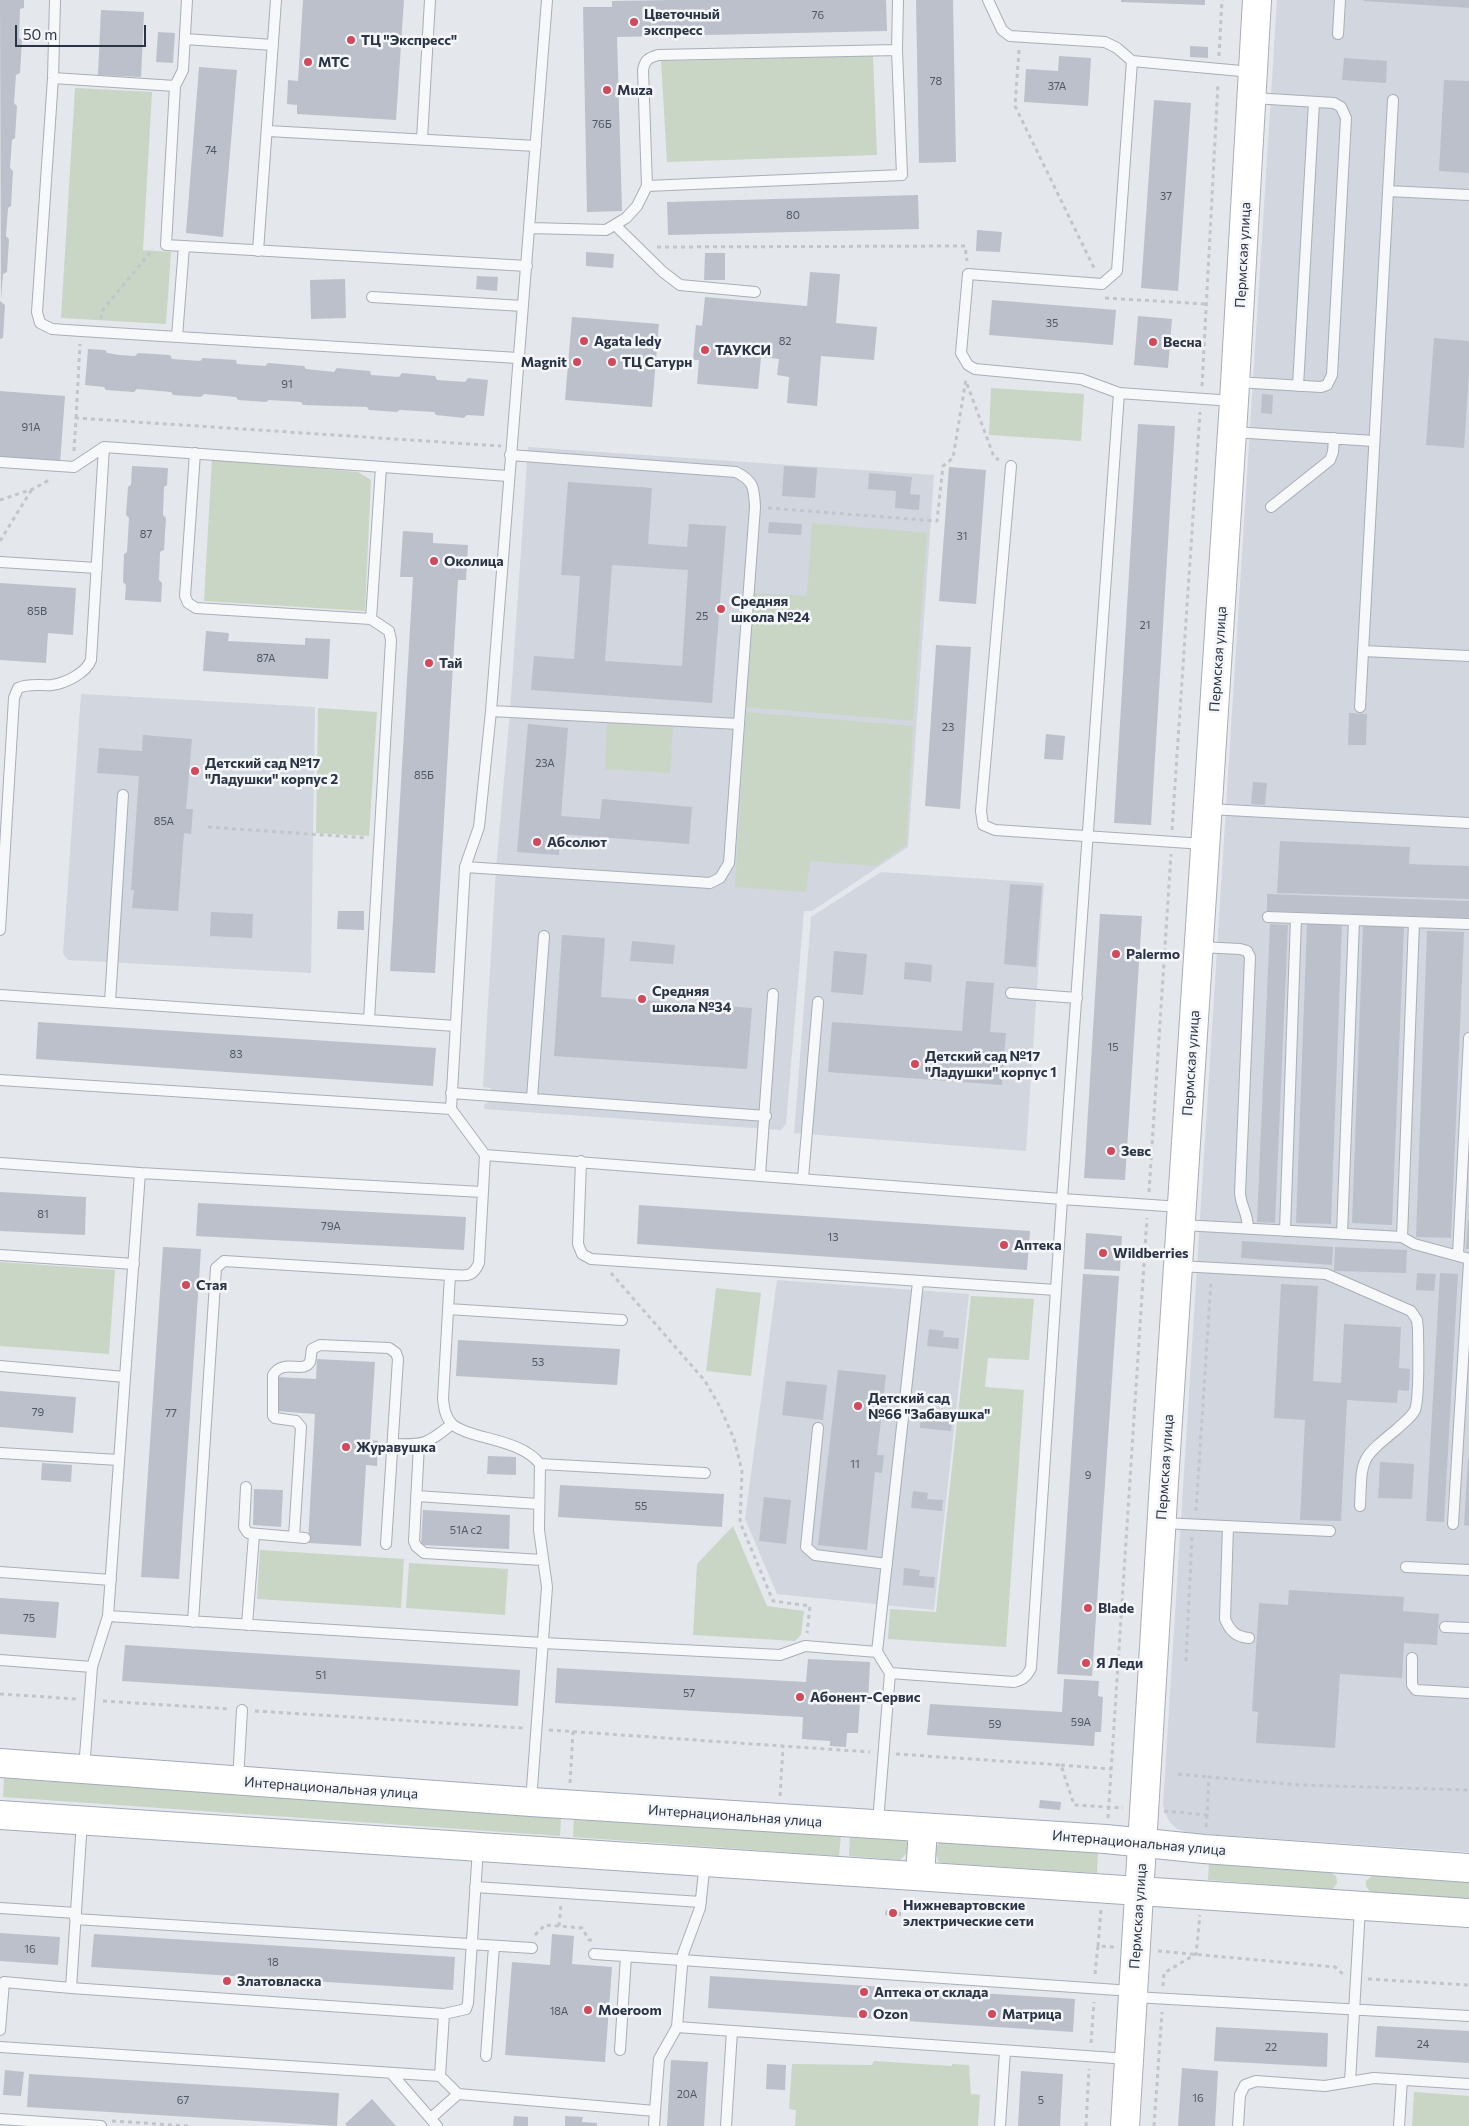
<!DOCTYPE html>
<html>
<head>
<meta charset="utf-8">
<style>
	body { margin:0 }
	#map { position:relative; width:1469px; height:2126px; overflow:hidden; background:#e4e7ec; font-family:Commissioner,sans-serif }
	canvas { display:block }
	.scale { position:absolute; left:15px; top:25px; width:131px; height:22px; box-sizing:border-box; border:2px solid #2b3445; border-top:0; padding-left:6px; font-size:15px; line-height:18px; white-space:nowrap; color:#2b3445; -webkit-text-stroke:4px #f4f6f9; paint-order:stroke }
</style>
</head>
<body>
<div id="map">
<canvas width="1469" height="2126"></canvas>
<div class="scale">50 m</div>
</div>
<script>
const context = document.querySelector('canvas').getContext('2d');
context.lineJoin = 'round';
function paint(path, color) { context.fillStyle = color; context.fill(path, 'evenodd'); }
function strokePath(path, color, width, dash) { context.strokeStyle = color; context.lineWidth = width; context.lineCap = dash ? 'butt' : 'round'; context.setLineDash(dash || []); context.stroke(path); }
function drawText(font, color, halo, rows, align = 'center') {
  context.font = font + ' Commissioner,sans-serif'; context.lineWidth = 5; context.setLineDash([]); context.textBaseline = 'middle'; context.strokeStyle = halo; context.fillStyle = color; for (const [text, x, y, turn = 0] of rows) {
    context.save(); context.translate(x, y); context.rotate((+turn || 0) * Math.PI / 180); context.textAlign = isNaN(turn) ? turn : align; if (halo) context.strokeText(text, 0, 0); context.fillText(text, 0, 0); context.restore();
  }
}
paint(new Path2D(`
	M1277,0H1469V1852L1189,1833L1177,1829L1169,1821L1165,1813L1163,1804Z
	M528,447L934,475L908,847L812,911H804L786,1124L781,1130L484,1109V1105L490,1101L491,1088L483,1087L496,869L510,712Z
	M81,694L315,707L311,973L68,960L63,954Z
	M881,872L1044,883L1026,1151L794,1133L811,917Z
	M777,1280L969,1294L934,1610L777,1594L745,1519Z`), '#d2d6de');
paint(new Path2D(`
	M873,56L877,155L667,162L661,61Z
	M75,88L152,92L143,250L171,252L166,324L61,318Z
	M991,388L1084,394L1081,441L989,435Z
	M212,459L358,472L371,480L365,611L204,601Z
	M812,523L927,533L913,721L746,707L753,593L807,596Z
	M318,708L377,712L369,836L316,833Z
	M746,712L913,726L906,845L875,866L810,861L806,892L735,887Z
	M607,723L673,727L670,773L605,769Z
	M0,1262L115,1270L109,1354L0,1346Z
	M716,1288L761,1293L751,1376L706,1371Z
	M971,1296L1034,1299L1029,1360L988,1358L985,1387L1024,1390L1006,1647L888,1639L890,1609L936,1612Z
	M733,1526L767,1606L804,1611L801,1635L795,1641L693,1635L697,1564Z
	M260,1550L404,1559L401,1608L257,1599Z
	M409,1563L508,1569L505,1615L406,1608Z
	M4,1778L561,1816L560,1836L3,1797Z
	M574,1816L841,1835L839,1856L573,1837Z
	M850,1834L904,1839L907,1842L908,1852L900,1860L849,1856Z
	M944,1841L1098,1851L1097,1873L943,1863L938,1861L935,1850L939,1843Z
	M1209,1863L1330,1872L1336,1876L1337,1883L1333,1889H1328L1208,1880Z
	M1373,1875L1469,1881V1899L1370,1892L1366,1886V1881Z
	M874,2061L952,2066V2064L969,2065L971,2094L980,2095L978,2126H795L796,2110L789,2109L792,2064L872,2065Z
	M1414,2092L1469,2096V2126H1412Z`), '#c9d6c5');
paint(new Path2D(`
	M0,0H24V8L20,9L19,38L22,40L20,73L16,75L14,103L17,106L15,138L12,140L10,168L13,171L11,206L8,208L6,236L9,239L7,272L3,274L1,300Z
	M303,0H404L396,120L297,114V105L287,104L288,80L298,81Z
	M671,0H886L887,31L617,37L622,211L587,212L583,7H612V1Z
	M916,0H953L956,162L919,163Z
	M1121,0H1205V5L1121,2Z
	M1364,0H1469V8L1364,1Z
	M101,10L144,12L141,77L98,75Z
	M158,32L175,33L173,63L156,62Z
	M1190,46L1208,47V58L1190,57Z
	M1059,56L1091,58L1088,106L1024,102L1026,69L1058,71Z
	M1344,58L1387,61L1386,83L1342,80Z
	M199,67L237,70L223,237L186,233Z
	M1444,80L1469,81V173L1439,171Z
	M1154,100L1191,103L1178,291L1141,288Z
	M918,195L919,229L668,235L667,202Z
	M977,230L1002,232L1000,252L976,251Z
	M586,252L614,254L613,268L586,266Z
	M705,253H725V280H704Z
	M810,272L840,274L836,323L877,327L874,360L821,356L817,406L787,403L789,377L777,375L779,359L761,357L758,389L697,384L699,360H693L696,325L702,326L705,297L807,306Z
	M477,276L498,277L497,291L476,289Z
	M345,279L346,318L311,319L310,280Z
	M992,300L1116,310L1113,345L989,335Z
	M0,301L5,305L3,338L0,339Z
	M1138,316L1172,319L1168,368L1134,365Z
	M572,317L659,324L652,407L565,400Z
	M1434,338L1469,341V372L1464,448L1426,445Z
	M88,349L105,350L107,353L120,355L135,356L138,353L170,355L172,359L200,361L203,358L236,360L237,364L265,366L268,363L304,366L306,369L334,372L337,368L370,371L371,375L399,377L402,373L435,376L437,380L465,382L468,378L488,380L484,416L467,415L464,418L436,415L434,412L400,410L397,412L369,410L367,407L303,405L301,402L269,400L266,402L238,400L236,397L204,394L201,397L173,395L171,392L137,389L134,392L106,390L104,387L85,385Z
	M0,391L65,396L60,463L0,458Z
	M1262,394L1273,395L1272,414L1261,413Z
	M1138,424L1175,426L1151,825L1114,823Z
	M132,466L168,468L167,485L164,487L163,515L166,518L164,550L160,552L159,580L162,583L161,602L125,600L126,585L123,582L124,554L127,552L129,518L126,515L128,487L131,485Z
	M784,466L817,468L815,498L782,496Z
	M949,467L986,470L976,604L939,601Z
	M869,473L912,477L910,494L920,495L919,510L895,508L896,491L868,489Z
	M568,482L652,488L648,544L687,547L689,524L726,526L712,703L531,690L534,656L574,659L580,576L561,575ZM612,565L688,570L682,666L605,661Z
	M769,522L802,524L801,535L768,533Z
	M403,531L433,533V543L468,545L466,580H458L435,973L390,971L413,577H400Z
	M0,583L76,588L73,635L48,633L46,663L0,660Z
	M206,631L229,633L228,641L305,645V638L330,639L328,679L203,671Z
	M936,645L971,647L960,809L925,806Z
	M1349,713L1367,714L1366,745H1348Z
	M528,724L568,728L561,816L600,819L602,799L692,807L689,844L560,834L559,855L517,852Z
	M1046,734L1065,736L1063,760L1044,759Z
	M143,735L192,739L186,809H193L191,834L184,833L178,911L132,908L134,890H131L139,776L97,773L99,748L142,751Z
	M1253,782L1267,783L1265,805L1251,804Z
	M1280,841L1410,847L1409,864L1469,866V899L1277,893Z
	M1010,884L1042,886L1036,967L1004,964Z
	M1267,894L1469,901V918L1267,911Z
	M338,911H364V930L337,929Z
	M211,912L253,914L252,938L210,936Z
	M1100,914L1142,916L1125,1180L1084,1178Z
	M1307,923L1342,924L1331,1224L1296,1223Z
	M1270,924L1288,925L1275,1223L1257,1222Z
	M1363,926L1404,927L1392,1225L1352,1223Z
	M1427,931L1464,932L1451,1238L1416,1237Z
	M562,935L605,938L601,997L752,1008L747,1069L554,1056Z
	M632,941L675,945L673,964L630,961Z
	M834,951L867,954L863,995L831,992Z
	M905,962L932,965L931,982L904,979Z
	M966,981L994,983L990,1032L1006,1033L1002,1085L828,1072L832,1022L962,1031Z
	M38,1022L436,1048L433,1086L36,1059Z
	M0,1192L86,1197L85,1235L0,1231Z
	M198,1203L466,1217L464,1250L196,1236Z
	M639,1205L1030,1231L1027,1270L637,1244Z
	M1468,1220H1469V1249H1466Z
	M1086,1233L1122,1236L1120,1271L1084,1269Z
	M1242,1241L1333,1247L1332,1265L1241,1258Z
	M163,1247L201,1249L179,1579L141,1577Z
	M1335,1247L1407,1250L1406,1273L1334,1271Z
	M1417,1273L1436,1274L1434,1291L1416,1290Z
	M1440,1273L1458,1274L1444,1522L1426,1521Z
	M1083,1274L1119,1276L1092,1676L1057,1674Z
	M1281,1284L1318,1286L1313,1381L1341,1383L1344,1324L1401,1327L1399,1368L1410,1369L1409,1391L1398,1390L1397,1403L1347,1400L1341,1521L1300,1520L1305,1420L1274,1418Z
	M929,1329L944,1331L943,1337L959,1338L958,1349L927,1346Z
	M458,1340L620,1349L617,1385L456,1376Z
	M317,1359L375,1362L370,1440L378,1441L377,1466L366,1465L361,1546L308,1543L315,1414L276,1411L278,1377L316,1379Z
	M838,1370L886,1375L877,1455H884L882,1473L875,1472L867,1550L818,1545Z
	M786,1381L827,1385L823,1420L782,1415Z
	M0,1391L76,1397L73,1433L0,1427Z
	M921,1411L937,1413L936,1419L952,1421L951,1431L920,1428Z
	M488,1456L516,1457V1475L487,1474Z
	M1468,1459H1469V1526L1464,1525Z
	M1380,1462L1414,1464L1412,1499L1378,1498Z
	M42,1463L72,1465L71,1482L41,1480Z
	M560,1485L724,1494L722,1527L558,1517Z
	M254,1489L283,1490L281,1527L253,1525Z
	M913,1491L928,1493L927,1499L943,1500L942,1511L911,1508Z
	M764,1497L791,1500L786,1544L759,1541Z
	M423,1510L510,1515L509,1549L421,1545Z
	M904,1568L920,1570L919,1576L935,1577L934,1588L903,1585Z
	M1289,1590L1404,1597L1403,1611L1439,1614L1437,1645L1404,1643L1402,1678L1340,1674L1335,1748L1256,1743L1258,1712L1252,1711L1259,1603L1288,1605Z
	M0,1598L59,1602L56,1638L0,1634Z
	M125,1645L520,1670L518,1706L122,1681Z
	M808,1659L870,1662L868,1703L860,1702L858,1733H847L846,1747L830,1746V1741L802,1739L803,1717L555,1703L557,1668L806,1682Z
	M1064,1679L1099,1681L1098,1696L1103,1697L1101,1732H1095L1094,1746L927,1735L930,1704L1062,1712Z
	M1040,1800L1061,1802L1060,1810L1039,1808Z
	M886,1910L901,1912V1916L885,1915Z
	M0,1933L60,1937L58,1965L0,1961Z
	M94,1934L455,1957L453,1990L91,1967Z
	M552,1934L574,1936L572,1964L612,1967L605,2062L505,2055L512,1962L550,1965Z
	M710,1976L1075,1999L1073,2032L708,2008Z
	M1377,2026L1469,2031V2063L1375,2057Z
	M1216,2027L1328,2033L1327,2067L1214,2061Z
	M671,2060L708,2062L704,2126H667Z
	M767,2064L786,2065L785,2090L766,2089Z
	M1182,2068L1218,2071L1215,2126H1178Z
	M5,2070L24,2072L21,2096L3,2095Z
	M1021,2071L1063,2074L1060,2126H1018Z
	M29,2074L339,2093L337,2126L27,2107Z
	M372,2099L396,2126H347L345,2124Z
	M514,2116L528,2117V2126H513Z
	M565,2116L583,2117L582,2122L597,2123V2126H565Z`), '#bbc0ca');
const lane = new Path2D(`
	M55,0L53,78L37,312L40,323L52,329L81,331L518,358
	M187,0L183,70L175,86L166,245L527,266
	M988,0L1002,30L1010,36L1105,42L1117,48L1132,61
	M1338,34L1340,0
	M185,39L273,45
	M53,78L175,86
	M268,131L536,146
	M422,139L430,0
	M647,186L643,70C645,60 648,58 658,55L897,50
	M1388,191L1469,195
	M616,226L663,272L680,285L755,292
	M530,228L606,230L626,218L637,206L647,186L902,175L897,50L898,0
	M258,251L276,0
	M372,297L523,306
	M177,337L184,246
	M1236,382L1321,387L1327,385L1332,375L1346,118L1341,107L1334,103L1253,98
	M1298,386L1314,102
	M1119,393L1233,401
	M1233,432L1374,441
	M195,453L185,596L188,603L196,608L371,619L381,467
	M0,462L74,467L104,447
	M1011,466L981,811L983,825L995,830L1204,844
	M1271,507L1330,460L1333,452L1334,438
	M0,562L97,568
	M1363,651L1469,656
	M1360,707L1393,100
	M491,711L739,724L740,710L755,507C754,488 754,481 736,472L510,455
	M1209,809L1469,823
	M465,867L710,883L720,878L729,863L739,724
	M1268,917L1469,924
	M0,930L14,698L18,688C30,683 40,686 52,685C66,683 86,673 91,660L104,447L508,476
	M1200,947L1240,949L1247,951L1250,957L1240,1193C1241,1207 1248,1213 1248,1229
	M1011,993L1077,998
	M0,995L369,1020L391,640L389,631L371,619
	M110,1002L123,795
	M369,1020L455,1026
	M0,1080L451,1109
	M451,1093L766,1116
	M532,1098L544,936
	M485,1155L1062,1199L1119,393L1081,379L975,369L968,365L961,353L968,274L1102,284L1117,271L1132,61L1252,72
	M581,1161L578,1244L582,1254L591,1259L1056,1290
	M0,1163L140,1173
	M760,1175L773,994
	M803,1178L818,1002
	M1182,1225L1402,1237L1414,1244L1469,1259
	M1285,1231L1296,918
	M1342,1234L1354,920
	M1402,1237L1414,922
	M0,1255L134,1264
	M1458,1255L1469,1038
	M1179,1266L1326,1274L1411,1311L1417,1320L1418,1330C1418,1347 1420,1397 1415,1410C1411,1418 1403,1423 1397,1429C1359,1460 1362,1458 1360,1506
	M448,1309L622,1320
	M0,1366L125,1377L108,1616L92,1667L84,1769
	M125,1377L140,1173L482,1192
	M818,1428L806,1547L815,1555L887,1564
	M393,1444C425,1445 427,1444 452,1424
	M419,1444L414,1541L416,1546L424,1553L543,1560
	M0,1453L119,1460
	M540,1464L705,1473
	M246,1487L244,1527L248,1533L305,1538
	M416,1496L539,1504
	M1162,1523L1330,1531
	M1453,1524L1469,1262
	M1228,1526L1225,1619C1230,1631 1236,1637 1249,1638
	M294,1537L301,1427L296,1421L275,1418L273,1416V1375C283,1358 303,1374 310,1362C311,1358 311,1353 312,1349L320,1345L389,1348L396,1353L398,1359L386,1544
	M1406,1567L1469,1570
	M0,1572L111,1580
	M108,1616L543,1643L780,1655L805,1646L877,1652L890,1673L878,1822
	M193,1622L216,1268L224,1261L450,1275
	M247,1625L254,1535
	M1445,1627L1469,1628
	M877,1652L918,1282
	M1412,1658V1685L1416,1690L1469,1693
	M0,1660L92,1667
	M890,1673L1014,1682C1023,1680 1027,1676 1031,1668L1062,1199L1181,1207
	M238,1780L242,1710
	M531,1801L547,1587L539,1530L540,1464C525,1445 496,1441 473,1434C467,1432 457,1429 452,1424C445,1417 444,1407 443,1399L450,1275C465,1275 472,1279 479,1263L485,1155L451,1109L465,867L479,827L491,711L547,0
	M82,1821L71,1988L444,2014L466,2009L468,2003L478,1848
	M705,1862L700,1908L683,1954L677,2027L1128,2059
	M475,1887L701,1902
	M0,1908L76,1913
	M75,1919L532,1948
	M594,1954L1132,1991
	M1134,1997L1469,2016
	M444,2014L440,2076L458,2094L655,2111L654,2126
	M0,2030L4,1982L71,1988
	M0,2047L440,2076
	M620,2050L626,1956
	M486,2056L494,1946
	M391,2073L437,2126
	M1350,2082L1360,1908
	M655,2111L659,2059L677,2027
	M431,2118L458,2094
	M0,2119L101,2126
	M726,2126L732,2031
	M1000,2126L1005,2051
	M1238,2126L1240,2095L1245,2085L1256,2081L1325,2086L1374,2078L1469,2084
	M1399,2126L1402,2080`);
const secondary = new Path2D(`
	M1125,2126L1164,1482L1234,401L1257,0`);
const primary = new Path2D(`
	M0,1763L531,1802L1106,1839L1204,1849L1469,1868
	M0,1815L1469,1913
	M920,1876L923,1828`);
strokePath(lane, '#a9aeb7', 12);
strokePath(secondary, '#a9aeb7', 30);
strokePath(primary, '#a3abb8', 30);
strokePath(new Path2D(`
	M1019,50L1015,106L1095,270
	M1219,56L1222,0
	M657,247L965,246L967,261
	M1105,298L1206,304
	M101,319L102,311L153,249
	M967,384L994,457L999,460
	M1202,386L1218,83
	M76,418L80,344
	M74,451L76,418L501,446
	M0,500L33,489L51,479
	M768,508L937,521L943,466L953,458L966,379
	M0,541L32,489
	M208,827L367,838
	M1172,830L1200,412
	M1149,1192L1171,854
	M611,1273L705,1381L720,1407L734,1439L742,1471L740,1522L773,1601L810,1606L807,1633
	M1196,1511L1211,1281
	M1186,1661L1192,1537
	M0,1694L77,1699
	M103,1701L229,1709
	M255,1711L523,1728
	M549,1730L870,1752
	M896,1754L1061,1765L1074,1805L1123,1808
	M1061,1765L1111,1769
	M1178,1774L1209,1777
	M570,1783L573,1731
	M780,1796L783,1747
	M1164,1811L1207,1815L1209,1777L1300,1785L1469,1790
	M1108,1818L1147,1218
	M1206,1827L1207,1815
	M559,1926L561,1904
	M535,1935L545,1925L582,1928L589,1940H592
	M1098,1946L1101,1909
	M1158,1951L1335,1967L1343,1974
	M1095,1974L1098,1946L1114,1947
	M1368,1979L1469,1985
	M1163,1986L1164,1973L1196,1954L1200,1915
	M1091,2043L1094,2002
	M112,2121L188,2126
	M1086,2126L1089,2069
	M1154,2126L1162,2012`), '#c2c5cb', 3, [4, 4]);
strokePath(lane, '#f7f8fa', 10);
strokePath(secondary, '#fff', 28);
strokePath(primary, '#fff', 28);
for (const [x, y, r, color] of [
	[634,22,5,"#d1495b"],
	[351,40,5,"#d1495b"],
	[308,62,5,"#d1495b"],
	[607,90,5,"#d1495b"],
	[584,341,5,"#d1495b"],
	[1153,342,5,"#d1495b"],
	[705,350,5,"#d1495b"],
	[577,362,5,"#d1495b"],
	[612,362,5,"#d1495b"],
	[434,561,5,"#d1495b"],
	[721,609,5,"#d1495b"],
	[429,663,5,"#d1495b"],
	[195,771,5,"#d1495b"],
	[537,842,5,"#d1495b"],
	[1116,954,5,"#d1495b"],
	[642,999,5,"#d1495b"],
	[915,1064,5,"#d1495b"],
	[1111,1151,5,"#d1495b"],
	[1004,1245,5,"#d1495b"],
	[1103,1253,5,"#d1495b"],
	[186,1285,5,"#d1495b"],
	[858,1406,5,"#d1495b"],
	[346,1447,5,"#d1495b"],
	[1088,1608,5,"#d1495b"],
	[1086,1663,5,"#d1495b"],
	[800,1697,5,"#d1495b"],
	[893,1913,5,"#d1495b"],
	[227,1981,5,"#d1495b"],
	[864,1992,5,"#d1495b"],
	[588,2010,5,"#d1495b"],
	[863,2014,5,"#d1495b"],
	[992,2014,5,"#d1495b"]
]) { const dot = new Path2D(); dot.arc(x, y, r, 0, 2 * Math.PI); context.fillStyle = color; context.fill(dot); strokePath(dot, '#f4f6f9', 2); }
drawText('11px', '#4f5766', null, [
	["76",818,15],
	["78",936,81],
	["37А",1057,86],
	["76Б",602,124],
	["74",211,150],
	["37",1166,196],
	["80",793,215],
	["35",1052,323],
	["82",785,341],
	["91",287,384],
	["91А",31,427],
	["87",146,534],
	["31",962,536],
	["85В",37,611],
	["25",702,616],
	["21",1145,625],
	["87А",266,658],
	["23",948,727],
	["23А",545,763],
	["85Б",424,775],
	["85А",164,821],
	["15",1113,1047],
	["83",236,1054],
	["81",43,1214],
	["79А",331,1226],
	["13",833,1237],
	["53",538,1362],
	["79",38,1412],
	["77",171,1413],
	["11",855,1464],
	["9",1088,1475],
	["55",641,1506],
	["51А с2",466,1530],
	["75",29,1618],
	["51",321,1675],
	["57",689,1693],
	["59А",1081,1722],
	["59",995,1724],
	["16",30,1949],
	["18",273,1962],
	["18А",559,2011],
	["24",1423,2044],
	["22",1271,2047],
	["20А",687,2094],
	["16",1198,2098],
	["67",183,2100],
	["5",1041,2100]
]);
drawText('bold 14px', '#2b3445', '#f4f6f9', [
	["Цветочный",644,14],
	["экспресс",644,30],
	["ТЦ \"Экспресс\"",361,40],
	["МТС",318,62],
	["Muza",617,90],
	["Agata ledy",594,341],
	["Весна",1163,342],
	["ТАУКСИ",715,350],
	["Magnit",567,362,"right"],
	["ТЦ Сатурн",622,362],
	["Околица",444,561],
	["Средняя",731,601],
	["школа №24",731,617],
	["Тай",439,663],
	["Детский сад №17",205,763],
	["\"Ладушки\" корпус 2",205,779],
	["Абсолют",547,842],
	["Palermo",1126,954],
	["Средняя",652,991],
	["школа №34",652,1007],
	["Детский сад №17",925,1056],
	["\"Ладушки\" корпус 1",925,1072],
	["Зевс",1121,1151],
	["Аптека",1014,1245],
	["Wildberries",1113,1253],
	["Стая",196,1285],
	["Детский сад",868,1398],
	["№66 \"Забавушка\"",868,1414],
	["Журавушка",356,1447],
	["Blade",1098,1608],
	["Я Леди",1096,1663],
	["Абонент-Сервис",810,1697],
	["Нижневартовские",903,1905],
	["электрические сети",903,1921],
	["Златовласка",237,1981],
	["Аптека от склада",874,1992],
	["Moeroom",598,2010],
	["Ozon",873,2014],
	["Матрица",1002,2014]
], 'left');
drawText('14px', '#2b3445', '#f4f6f9', [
	["Пермская улица",1243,255,-87],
	["Пермская улица",1218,659,-86],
	["Пермская улица",1191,1063,-86],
	["Пермская улица",1165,1467,-86],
	["Интернациональная улица",331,1788,4],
	["Интернациональная улица",735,1816,4],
	["Интернациональная улица",1139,1843,5],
	["Пермская улица",1138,1916,-86]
]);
</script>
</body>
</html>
